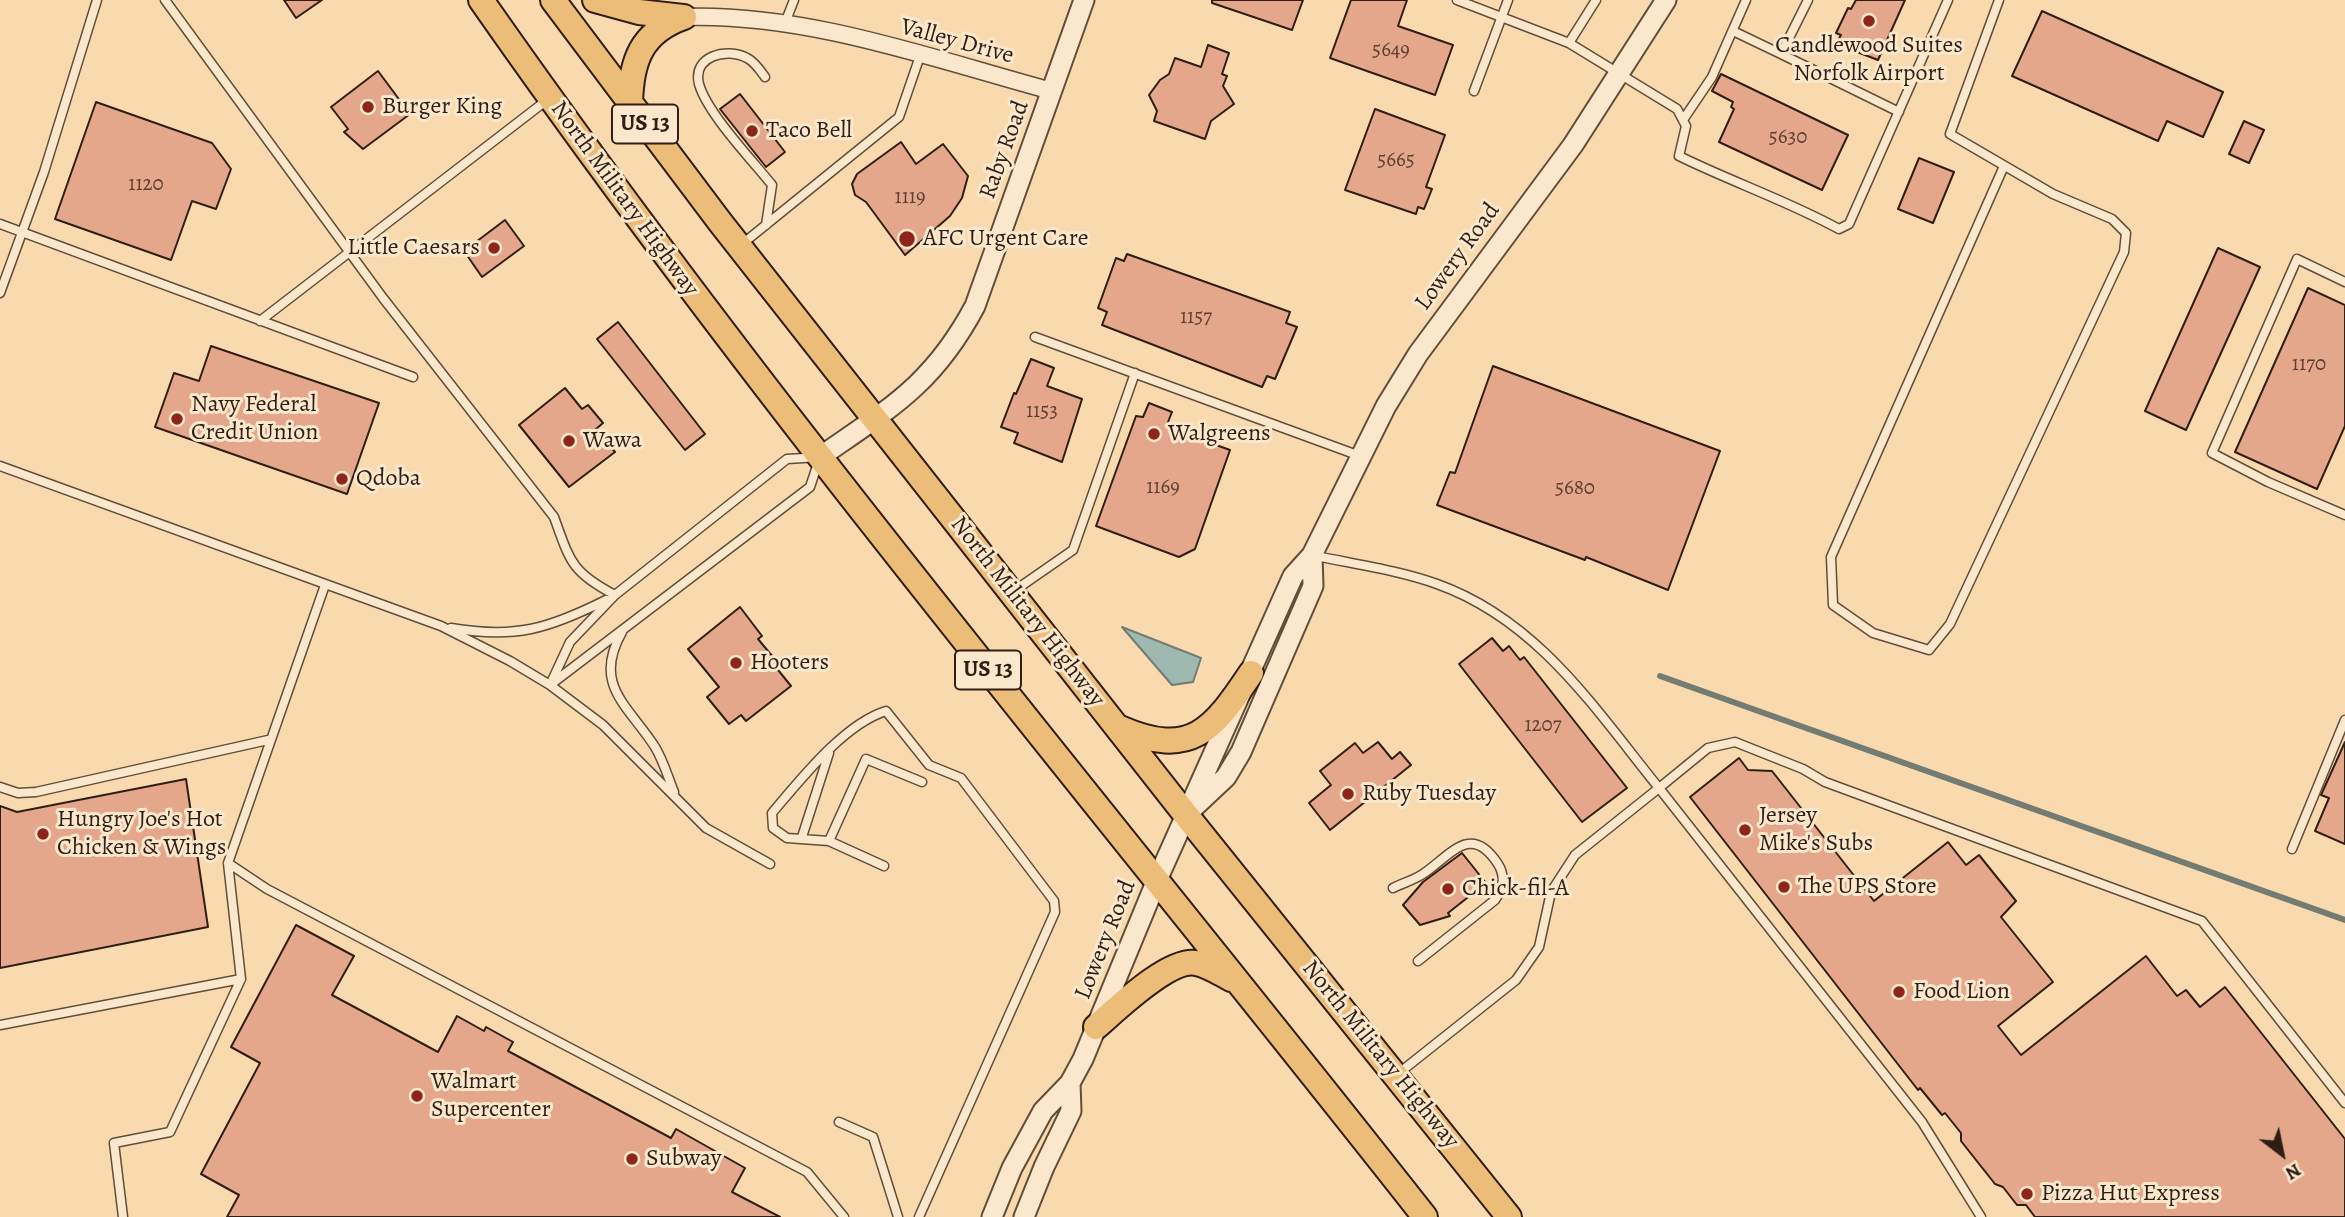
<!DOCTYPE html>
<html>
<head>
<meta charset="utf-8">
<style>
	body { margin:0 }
	#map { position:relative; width:2345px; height:1217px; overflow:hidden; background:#f9daaf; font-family:Alegreya,serif }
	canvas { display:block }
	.north { position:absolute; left:2247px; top:1119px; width:70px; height:70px; -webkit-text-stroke:5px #fbe7cb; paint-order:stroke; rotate:148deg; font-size:19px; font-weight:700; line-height:28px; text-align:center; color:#301e14 }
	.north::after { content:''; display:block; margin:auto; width:24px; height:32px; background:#301e14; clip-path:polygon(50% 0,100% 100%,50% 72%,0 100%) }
</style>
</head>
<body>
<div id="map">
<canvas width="2345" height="1217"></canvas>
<div class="north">N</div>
</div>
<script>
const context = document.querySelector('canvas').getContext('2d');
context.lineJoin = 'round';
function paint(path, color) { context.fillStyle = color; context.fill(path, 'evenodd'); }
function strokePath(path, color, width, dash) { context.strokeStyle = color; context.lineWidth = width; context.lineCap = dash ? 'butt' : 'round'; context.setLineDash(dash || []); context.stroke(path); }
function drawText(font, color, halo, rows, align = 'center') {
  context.font = font + ' Alegreya,serif'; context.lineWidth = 6; context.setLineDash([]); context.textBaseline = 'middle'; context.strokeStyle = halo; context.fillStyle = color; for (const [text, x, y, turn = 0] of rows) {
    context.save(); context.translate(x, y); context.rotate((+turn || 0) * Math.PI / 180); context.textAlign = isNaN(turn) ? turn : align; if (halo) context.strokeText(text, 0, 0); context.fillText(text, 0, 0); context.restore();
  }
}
const water = new Path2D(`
	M1122,627L1201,658L1193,682L1172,685Z`);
paint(water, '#9ebab0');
strokePath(water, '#727c72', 2);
strokePath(new Path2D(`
	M1660,676L2345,920`), '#727c72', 6);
const building = new Path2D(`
	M284,0H322L296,18Z
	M1212,0H1303L1292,30L1212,3Z
	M1351,0H1407L1398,26L1453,45L1435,95L1330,58Z
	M1856,0H1905L1878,60L1836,44L1841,35L1836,33L1848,8L1851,9Z
	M2042,11L2223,92L2203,137L2167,121L2158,141L2012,76Z
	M1208,45L1229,53L1222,74L1227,76L1223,86L1234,104L1211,121L1205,139L1154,121L1157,111L1149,95L1160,80L1169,74L1175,58L1201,67Z
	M378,71L410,114L363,149L344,132L348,129L331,107Z
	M1721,74L1848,135L1822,190L1719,142L1734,109L1731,107L1733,102L1712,91Z
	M740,94L785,152L766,167L720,109Z
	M96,102L212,143L231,169L216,209L192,201L171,260L55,219Z
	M1375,109L1445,135L1426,187L1432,189L1424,209L1418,207L1416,214L1345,190Z
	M2244,121L2264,130L2249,163L2229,154Z
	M901,142L916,164L943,144L968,176L962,198L950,216L905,255L866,202L855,195L852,184L857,174Z
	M1919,158L1954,172L1933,223L1898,209Z
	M505,220L524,246L482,277L464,251Z
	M2218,248L2260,267L2186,430L2145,411Z
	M1127,254L1290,312L1286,323L1297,327L1275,379L1267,376L1262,387L1102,325L1107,312L1098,308L1116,258L1124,261Z
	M2308,288L2345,305V426L2317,489L2235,452Z
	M618,322L705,434L685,450L597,339Z
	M211,346L379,403L347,494L155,427L174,373L199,381Z
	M1031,359L1054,368L1047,386L1082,399L1062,462L1014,443L1018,433L1001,427L1014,393L1016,394Z
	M1493,366L1720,451L1668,590L1586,557L1585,560L1437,505L1450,472L1455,473Z
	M565,388L582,409L588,405L603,423L596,429L615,452L569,487L519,425Z
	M1149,403L1172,412L1166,427L1230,450L1195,549L1179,557L1096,526L1136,416L1143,417Z
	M740,607L762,636L758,639L773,657L770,660L791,686L746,721L741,715L729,724L707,697L719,687L688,649Z
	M1492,638L1503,651L1509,646L1520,660L1524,657L1627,788L1582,822L1459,664Z
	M1378,742L1392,759L1400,752L1411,765L1330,830L1309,803L1331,785L1320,771L1355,743L1363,753Z
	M2345,742V844L2315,831L2329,798L2321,795Z
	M1739,758L1748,770L1772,771L1874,901L1948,842L1966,865L1979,855L2016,901L2001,917L2053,982L1998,1026L2021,1055L2146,956L2177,996L2186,990L2200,1007L2225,987L2345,1139V1217H2035L2026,1205H2017L2003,1187L1995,1184L1961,1141V1133L1945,1113L1942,1115L1920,1088L1918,1090L1690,797Z
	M186,779L208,927L0,968V806L17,812Z
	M1462,853L1486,883L1448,913L1450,916L1420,925L1403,905L1423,882Z
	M296,925L354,956L332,995L438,1052L457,1016L484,1031L486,1027L513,1042L508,1051L671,1138L676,1129L745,1168L732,1192L780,1217H227L239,1195L201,1174L260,1063L231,1047Z`);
paint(building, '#e4a78b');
strokePath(building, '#301e14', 2);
const service = new Path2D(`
	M165,0L383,298L554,517C570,561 571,572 615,595
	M1457,0L1569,43
	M1596,0L1569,43L1677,109L1686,126L1679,156C1732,182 1788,201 1839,229L1849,224L1948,0
	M1999,0L1950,134L2053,194L2112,219L2126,233L2124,252L1950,624L1929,650L1873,633L1833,605L1831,557L2004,166
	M785,23L794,0
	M1733,31L1781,54L1808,0
	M1781,54L1899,112
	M765,77C760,70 755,62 747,58C727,47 692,56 699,84C707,113 752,160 772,185L766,225
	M1474,91L1508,0
	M1683,120L1712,77L1746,0
	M0,224L413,377
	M741,245L899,117L920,56
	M2345,282L2297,259L2212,453L2268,482L2345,515
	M0,293L44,172L97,0
	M260,321L547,100
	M1035,337L1360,456
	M820,457L810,487L550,685L570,642L615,595L787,459Z
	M0,466L441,626L510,661L550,685L603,725L706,828L770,864
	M1312,555C1353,564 1398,570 1437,584C1538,620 1595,709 1659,788L1575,855L1551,892L1539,947L1516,980L1399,1073
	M1014,591L1073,550L1135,373
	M451,628C515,639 548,629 606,600
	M622,632C592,685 628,705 655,747C663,760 668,777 674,792
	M0,787L18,793L36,792L268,740
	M802,837L829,753
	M829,841L866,759L922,782
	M2292,849L2345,720
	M228,863L267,889L807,1172L844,1217
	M884,866L829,841L787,838L773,828L772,813C801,779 844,724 886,711L929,765L961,778L1054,901L1055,912L919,1217
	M1393,888C1403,883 1414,880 1423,874C1451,855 1471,822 1498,864C1506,877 1503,888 1495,900L1418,961
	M0,1025L241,979
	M839,1122L873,1137L898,1217
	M123,1217L114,1143L170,1132L241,979L228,863L325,585
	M1981,1217L1922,1122L1659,788L1708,748L1735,742L1803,769L1825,782L2202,921L2345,1103`);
const minor = new Path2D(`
	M684,17C808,13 933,59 1052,91`);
const tertiary = new Path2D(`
	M820,457C890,408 933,385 975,306L1084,0
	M1193,808L1226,777L1241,752L1313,586L1312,555
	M992,1217L1012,1168L1043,1111L1070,1083L1083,1059L1157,880L1293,576L1312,555L1386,406L1418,354L1573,145L1666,0
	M1024,1217L1044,1167L1071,1111L1070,1083`);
const primary = new Path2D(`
	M481,0C775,421 1108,814 1425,1217
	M553,0L720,222L1186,815L1509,1217
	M595,0L639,12L683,17
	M630,104C631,61 641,32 684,17
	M1120,728C1191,759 1213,730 1251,673
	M1096,1027C1117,1009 1169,958 1196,963C1208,965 1221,974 1231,979`);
strokePath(service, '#624d3b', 11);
strokePath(minor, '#624d3b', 19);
strokePath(tertiary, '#624d3b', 23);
strokePath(primary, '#301e14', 28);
strokePath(service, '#fbe7cb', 8);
strokePath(minor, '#fbe7cb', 16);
strokePath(tertiary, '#fbe7cb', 19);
strokePath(primary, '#ecbd78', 24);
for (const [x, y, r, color] of [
	[1869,21,7,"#8f2418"],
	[368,107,7,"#8f2418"],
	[752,131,7,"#8f2418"],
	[907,239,9,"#8f2418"],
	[494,248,7,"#8f2418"],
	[177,419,7,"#8f2418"],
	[1154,434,7,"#8f2418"],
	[569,441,7,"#8f2418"],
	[342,479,7,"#8f2418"],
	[736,663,7,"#8f2418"],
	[1348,794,7,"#8f2418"],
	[1745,830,7,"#8f2418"],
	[43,834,7,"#8f2418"],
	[1784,887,7,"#8f2418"],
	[1448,889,7,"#8f2418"],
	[1899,992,7,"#8f2418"],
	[417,1096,7,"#8f2418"],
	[632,1159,7,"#8f2418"],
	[2027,1194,7,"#8f2418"]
]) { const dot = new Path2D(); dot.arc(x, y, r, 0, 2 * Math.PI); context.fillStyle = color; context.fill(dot); strokePath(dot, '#fbe7cb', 2.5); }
drawText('21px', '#5d4032', null, [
	["5649",1391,51],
	["5630",1788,138],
	["5665",1396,161],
	["1120",146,185],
	["1119",910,198],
	["1157",1196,318],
	["1170",2309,365],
	["1153",1042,412],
	["1169",1163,488],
	["5680",1575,489],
	["1207",1543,726]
]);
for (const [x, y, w] of [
	[645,124,66],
	[988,670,66]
]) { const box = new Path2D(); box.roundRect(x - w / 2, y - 19.5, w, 39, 5); context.fillStyle = '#fbe7cb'; context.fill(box); strokePath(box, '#301e14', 2); }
drawText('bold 23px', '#301e14', null, [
	["US 13",645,124],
	["US 13",988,670]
]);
drawText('24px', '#301e14', '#fbe7cb', [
	["Valley Drive",957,42,15],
	["Raby Road",1005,150,-70],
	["North Military Highway",624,199,54],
	["Lowery Road",1458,257,-54],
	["North Military Highway",1027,612,52],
	["Lowery Road",1106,940,-68],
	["North Military Highway",1380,1055,51]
]);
drawText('24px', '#301e14', '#fbe7cb', [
	["Candlewood Suites",1869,46,"center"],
	["Norfolk Airport",1869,74,"center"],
	["Burger King",382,107],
	["Taco Bell",766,131],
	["AFC Urgent Care",923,239],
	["Little Caesars",480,248,"right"],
	["Navy Federal",191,405],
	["Credit Union",191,433],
	["Walgreens",1168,434],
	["Wawa",583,441],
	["Qdoba",356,479],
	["Hooters",750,663],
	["Ruby Tuesday",1362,794],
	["Jersey",1759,816],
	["Mike's Subs",1759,844],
	["Hungry Joe's Hot",57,820],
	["Chicken & Wings",57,848],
	["The UPS Store",1798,887],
	["Chick-fil-A",1462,889],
	["Food Lion",1913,992],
	["Walmart",431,1082],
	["Supercenter",431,1110],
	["Subway",646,1159],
	["Pizza Hut Express",2041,1194]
], 'left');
</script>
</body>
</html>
